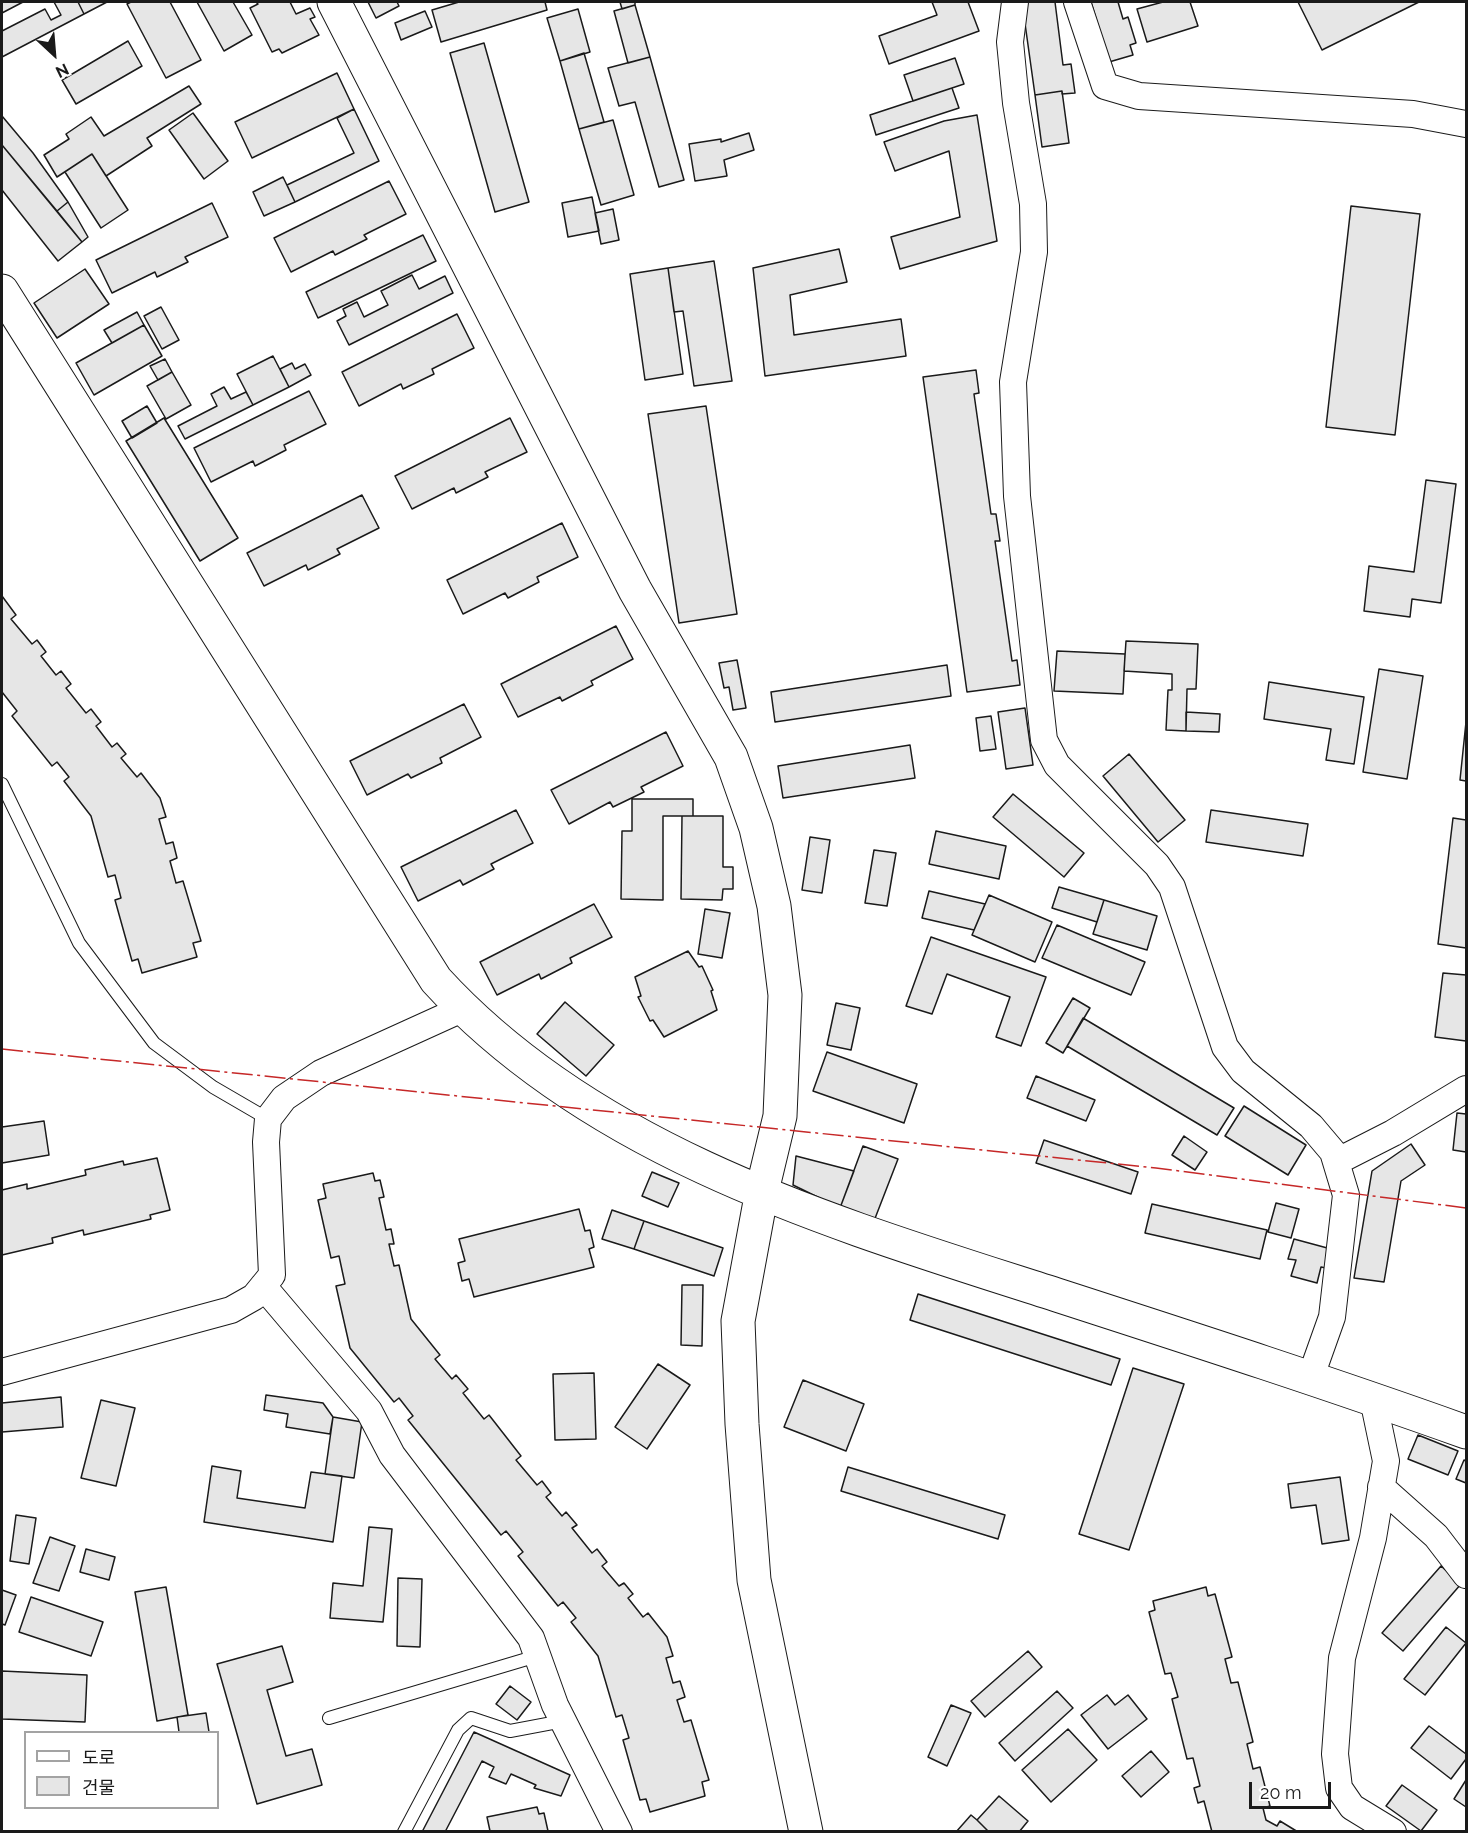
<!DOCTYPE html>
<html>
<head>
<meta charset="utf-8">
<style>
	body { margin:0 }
	#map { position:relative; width:1468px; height:1833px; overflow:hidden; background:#fff; font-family:Raleway,"Noto Sans KR",sans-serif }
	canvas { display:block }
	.frame { position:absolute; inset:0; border:3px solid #1a1a1a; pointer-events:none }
	.legend { position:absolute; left:24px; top:1731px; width:195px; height:78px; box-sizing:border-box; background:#fff; border:2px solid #a3a3a3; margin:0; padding:8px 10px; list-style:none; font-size:18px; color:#1a1a1a }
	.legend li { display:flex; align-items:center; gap:12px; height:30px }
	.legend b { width:30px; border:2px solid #a3a3a3 }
	.north { position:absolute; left:24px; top:24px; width:60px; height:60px; -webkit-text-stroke:4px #fff; paint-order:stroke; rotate:154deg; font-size:16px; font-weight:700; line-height:24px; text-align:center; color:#1a1a1a }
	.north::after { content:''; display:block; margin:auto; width:21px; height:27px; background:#1a1a1a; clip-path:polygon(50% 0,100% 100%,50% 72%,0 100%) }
	.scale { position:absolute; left:1249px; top:1782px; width:82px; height:27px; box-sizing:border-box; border:3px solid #1a1a1a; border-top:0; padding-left:8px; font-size:18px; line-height:21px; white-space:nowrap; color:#1a1a1a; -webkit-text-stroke:4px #fff; paint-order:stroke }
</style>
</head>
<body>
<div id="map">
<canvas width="1468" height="1833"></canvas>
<div class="frame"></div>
<ul class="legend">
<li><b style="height:8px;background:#fff"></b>도로</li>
<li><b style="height:16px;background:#e6e6e6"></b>건물</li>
</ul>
<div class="north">N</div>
<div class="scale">20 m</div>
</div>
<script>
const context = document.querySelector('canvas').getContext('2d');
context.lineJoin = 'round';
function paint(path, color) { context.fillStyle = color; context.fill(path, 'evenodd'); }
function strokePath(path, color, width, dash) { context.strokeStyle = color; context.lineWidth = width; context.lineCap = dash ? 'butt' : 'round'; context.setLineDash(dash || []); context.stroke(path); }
const building = new Path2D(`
	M2,2H23L2,13Z
	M54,2H78L84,14L2,57V31L45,9L51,20L61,15Z
	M78,2H107L84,14Z
	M131,2H170L201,60L166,78L127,4Z
	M197,2H233L252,35L224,51Z
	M256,2H290L296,14L310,8L315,17L310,19L319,35L282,53L279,49L272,52L250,8L258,4Z
	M368,2H397L399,6L376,18Z
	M459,2H545L547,10L441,42L432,10Z
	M620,2H635V5L622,9Z
	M932,2H968L979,31L889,64L879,36L937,15Z
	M1022,2H1055L1063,65L1071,64L1075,93L1062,94V91L1035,95Z
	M1091,2H1118L1123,19L1128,17L1136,43L1130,45L1133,55L1109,62Z
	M1163,2H1190L1198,26L1147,42L1137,9Z
	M1298,2H1419L1322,50Z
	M635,5L650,57L628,63L614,11Z
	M578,9L590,52L560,61L547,18Z
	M425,11L432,27L401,40L395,23Z
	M128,41L142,66L76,104L62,80Z
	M484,43L529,202L495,212L450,53Z
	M584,53L604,122L579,129L560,61Z
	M650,57L684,180L659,187L635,102L619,106L608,68Z
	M955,58L964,84L913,101L904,75Z
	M337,73L354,109L252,158L235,122Z
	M189,86L201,104L147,138L152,146L106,176L92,154L57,177L44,155L69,139L66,134L91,117L104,136Z
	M952,88L959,108L876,135L870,115Z
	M1062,91L1069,143L1042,147L1035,95Z
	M354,109L379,161L295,202L287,185L354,153L337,118Z
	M193,113L228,161L204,179L169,130Z
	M977,115L997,241L900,269L891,237L960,217L949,151L895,171L884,142L944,121Z
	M2,116L33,153L68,202L57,211L2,145Z
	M613,120L634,195L601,205L579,129Z
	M749,133L754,150L724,160L727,176L695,181L689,144L721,139V142Z
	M2,145L82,242L58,261L2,190Z
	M92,154L128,210L101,228L65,172Z
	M283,177L295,202L264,216L253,192Z
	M389,181L406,214L364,235L367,239L335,255L333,251L291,272L274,238Z
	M592,197L599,231L568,237L562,203Z
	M68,202L88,237L82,242L57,211Z
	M212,203L228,237L185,257L188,262L157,277L155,272L112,293L96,260Z
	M1351,206L1420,214L1395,435L1326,427Z
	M613,209L619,240L601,244L595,213Z
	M423,235L436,261L318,318L306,292Z
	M839,249L847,282L790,295L794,335L901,319L906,356L765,376L753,268Z
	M714,261L732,381L694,386L683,311L674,312L668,268Z
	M668,268L683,374L645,380L630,274Z
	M85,269L109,304L57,338L34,303Z
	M412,275L419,289L445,276L453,293L349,345L337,321L346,316L343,309L357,302L364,317L388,305L381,291Z
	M161,307L179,340L162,349L144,316Z
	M137,312L144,325L112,343L104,330Z
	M457,314L474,348L432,369L434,374L403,389L401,384L359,406L342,372Z
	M144,325L162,356L94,395L76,363Z
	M273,356L289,387L253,405L237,374Z
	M165,359L172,372L158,380L150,366Z
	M292,363L295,369L305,364L311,375L289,387L280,369Z
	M976,370L979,393L974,394L991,514H996L1000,541H995L1012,661L1017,660L1020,685L967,692L923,377Z
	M172,372L191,405L166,419L147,386Z
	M224,387L231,399L246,392L253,405L185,439L178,426L217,406L211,394Z
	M309,391L326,424L284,445L286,450L255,466L253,461L211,482L194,448Z
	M147,406L157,423L132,438L122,421Z
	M706,406L737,614L679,623L648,414Z
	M164,418L238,538L200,561L126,441Z
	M510,418L527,452L485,472L488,477L456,493L454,488L412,509L395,476Z
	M1426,480L1456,484L1441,603L1412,599L1410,617L1364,611L1369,566L1414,572Z
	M362,495L379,528L337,549L340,554L308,570L306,565L264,586L247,553Z
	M562,523L578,557L537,577L539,582L508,598L505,593L463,614L447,580Z
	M2,596L16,615L11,619L32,644L37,640L46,652L41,656L56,675L61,671L71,684L66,688L86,713L91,709L101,722L96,726L112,747L117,743L126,754L121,758L137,777L141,773L160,798L166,817L159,819L166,844L173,842L177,858L170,861L176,883L183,881L201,941L193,943L197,957L142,973L138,959L132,961L115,900L121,898L115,875L108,877L91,816L64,781L69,777L57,762L52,766L12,716L17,711L2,692Z
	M616,626L633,659L591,681L593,685L562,701L560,697L518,717L501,684Z
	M1126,641L1198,644L1196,689H1187L1186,731L1166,730L1168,690H1172V674L1124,671Z
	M1057,651L1125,654L1123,694L1054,691Z
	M737,660L746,708L733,710L729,687L724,688L719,663Z
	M947,665L951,696L775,722L771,692Z
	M1379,669L1423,676L1407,779L1363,772Z
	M1269,682L1364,697L1354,764L1326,760L1331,729L1264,719Z
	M464,704L481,737L440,758L442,763L411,778L408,774L367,795L350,761Z
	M1025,708L1033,765L1006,769L998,712Z
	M1186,712L1220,714L1219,732L1186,731Z
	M991,716L996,749L980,751L976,718Z
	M1466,722V781L1460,780Z
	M666,732L683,766L641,787L644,792L613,807L610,802L569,824L551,790Z
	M910,745L915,778L783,798L778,766Z
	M1129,754L1185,820L1158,842L1103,776Z
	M1013,794L1084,853L1064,877L993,817Z
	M632,799H693V816H663V900L621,899L622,831H632Z
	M516,810L533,843L491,864L494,869L463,885L460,880L418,901L401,867Z
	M1211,810L1308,824L1303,856L1206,842Z
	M682,816H723V867H733V889H723L722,900L681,899Z
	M1453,818L1466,820V948L1438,944Z
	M936,831L1006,846L999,879L929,864Z
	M810,837L830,840L822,893L802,890Z
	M874,850L896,853L887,906L865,903Z
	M1059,887L1104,900L1097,922L1052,908Z
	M929,891L985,904L974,930L922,918Z
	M989,895L1052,922L1035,962L972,935Z
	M1104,900L1157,916L1147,950L1093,934Z
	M594,904L612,937L570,958L572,963L541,979L539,974L497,995L480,962Z
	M705,909L730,913L722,958L698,954Z
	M1057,925L1145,962L1131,995L1042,958Z
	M931,937L1046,977L1021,1046L996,1037L1010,997L947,974L932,1014L906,1006Z
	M688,951L699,967L702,966L713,990L711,991L717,1010L664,1037L653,1020L650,1021L638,997L641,996L635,977Z
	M1443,973L1466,975V1041L1435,1037Z
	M1073,998L1090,1008L1063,1053L1046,1043Z
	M565,1002L614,1045L586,1076L537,1034Z
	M836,1003L860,1008L851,1050L827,1045Z
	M1083,1018L1234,1108L1217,1135L1067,1046Z
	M827,1052L917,1084L904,1123L813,1091Z
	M1036,1076L1095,1100L1086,1121L1027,1098Z
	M1244,1106L1306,1145L1288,1175L1225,1136Z
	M1457,1113L1466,1114V1152L1453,1150Z
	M44,1121L49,1155L2,1163V1127Z
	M1184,1136L1207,1152L1195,1170L1172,1155Z
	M1044,1140L1138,1172L1131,1194L1036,1163Z
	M1411,1144L1425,1165L1401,1181L1384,1282L1354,1278L1372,1171Z
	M863,1146L898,1159L874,1221L840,1208Z
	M796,1156L854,1171L840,1208L793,1185Z
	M157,1158L170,1210L150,1215L151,1219L84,1235L83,1230L52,1238L53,1243L2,1255V1190L27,1184V1189L86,1175L85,1170L123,1161L124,1165Z
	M652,1172L679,1183L668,1207L642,1196Z
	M373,1173L375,1181L380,1180L384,1197L379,1198L386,1230L391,1229L394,1244H389L394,1266L399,1265L411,1319L440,1355L435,1359L452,1379L456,1375L468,1389L463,1393L484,1419L489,1415L521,1456L516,1460L537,1485L542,1481L551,1493L546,1497L562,1516L566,1512L577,1525L572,1528L592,1553L597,1549L607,1562L602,1566L619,1586L624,1583L633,1594L628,1598L643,1617L648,1613L667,1637L673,1656L666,1658L673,1683L680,1681L685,1697L677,1700L684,1722L691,1720L709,1780L702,1782L705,1796L650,1812L646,1799L640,1800L623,1740L629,1738L622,1715L616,1717L598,1656L571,1622L576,1618L563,1602L558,1606L518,1556L523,1552L506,1531L501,1535L408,1420L413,1416L399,1398L394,1402L350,1348L336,1286L345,1284L339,1256L331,1258L318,1200L326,1198L323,1184Z
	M1276,1203L1299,1209L1291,1238L1268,1232Z
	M1152,1204L1267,1230L1260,1259L1145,1233Z
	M579,1209L585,1231L590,1230L594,1247L589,1249L594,1267L474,1297L469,1279L462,1281L458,1263L465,1261L459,1239Z
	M612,1210L644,1221L634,1249L602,1239Z
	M644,1221L723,1248L714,1276L634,1249Z
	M1294,1239L1331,1249L1326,1268L1321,1267L1317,1283L1291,1276L1296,1260L1288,1259Z
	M682,1285H703L702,1346L681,1345Z
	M918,1294L1120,1359L1111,1385L910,1320Z
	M658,1364L690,1385L647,1449L615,1427Z
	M1133,1368L1184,1384L1129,1550L1079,1534Z
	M594,1373L596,1439L555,1440L553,1374Z
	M803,1380L864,1404L846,1451L784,1427Z
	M266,1395L323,1403L333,1417L330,1434L286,1427L288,1414L264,1410Z
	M61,1397L63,1427L2,1432V1403Z
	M101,1400L135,1408L116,1486L81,1478Z
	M333,1417L362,1422L354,1478L325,1474Z
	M1418,1435L1458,1451L1448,1475L1408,1459Z
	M1464,1460L1466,1461V1483L1456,1479Z
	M212,1466L241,1471L237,1498L305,1508L311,1472L342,1476L333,1542L204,1522Z
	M848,1467L1005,1515L998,1539L841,1491Z
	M1340,1477L1349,1540L1322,1544L1316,1505L1291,1508L1288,1484Z
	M16,1515L36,1518L29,1564L10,1561Z
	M369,1527L392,1529L383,1622L330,1618L333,1583L363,1586Z
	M50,1537L75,1546L59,1591L33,1583Z
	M86,1549L115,1557L109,1580L80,1572Z
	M1441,1566L1461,1584L1403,1651L1382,1633Z
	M398,1578L422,1579L420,1647L397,1646Z
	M166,1587L188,1715L157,1721L135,1592Z
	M1206,1587L1208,1596L1215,1594L1232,1657L1225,1659L1231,1683L1238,1682L1253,1742L1247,1744L1253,1769L1260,1767L1270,1806L1263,1808L1266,1820L1277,1826L1280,1821L1298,1832H1212L1204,1801L1198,1803L1194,1788L1200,1786L1193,1758L1187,1759L1172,1699L1178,1697L1171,1673L1165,1674L1149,1612L1155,1610L1153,1601Z
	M2,1590L16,1595L5,1625L2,1624Z
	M31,1597L103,1622L91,1656L19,1632Z
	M1446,1627L1466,1643L1425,1695L1404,1679Z
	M282,1646L293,1682L267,1690L286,1756L312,1749L322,1785L257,1804L217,1664Z
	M1028,1651L1042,1667L985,1717L971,1701Z
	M2,1671L87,1675L85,1722L2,1719Z
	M510,1686L531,1702L517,1720L496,1704Z
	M1057,1691L1073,1708L1015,1761L999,1743Z
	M1107,1695L1115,1705L1128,1695L1147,1719L1108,1749L1081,1715Z
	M951,1705L971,1713L947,1766L928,1757Z
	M206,1713L209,1732H179L177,1717Z
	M1429,1726L1466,1754V1759L1451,1779L1411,1748Z
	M1068,1729L1097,1760L1051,1802L1022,1770Z
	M474,1732L570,1775L561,1796L534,1788L536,1785L511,1774L506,1784L489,1777L494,1767L482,1761L445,1832H422Z
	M1151,1751L1169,1772L1141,1797L1122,1776Z
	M1466,1780V1807L1454,1799Z
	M1402,1785L1437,1810L1421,1831L1386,1806Z
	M999,1796L1028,1821L1019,1832H989L977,1820Z
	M537,1807L539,1814L544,1813L548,1831L487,1832L490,1831L487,1817Z
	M971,1815L977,1820L989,1832H956Z`);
paint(building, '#e6e6e6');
strokePath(building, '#1a1a1a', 1.5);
const lane = new Path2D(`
	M2,784L79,943L154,1043L213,1087L268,1119
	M329,1718L537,1656
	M404,1832L458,1730L471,1718L510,1731L563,1721`);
const street = new Path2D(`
	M1015,2L1010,42L1016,103L1033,204L1034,252L1013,382L1017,496L1044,740L1057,765L1157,865L1172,887L1225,1047L1243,1071L1311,1126L1333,1152L1346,1195L1332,1317L1311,1376
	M1077,2L1105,86L1139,96L1413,114L1466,124
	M1336,1162L1393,1133L1466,1089
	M263,1286L369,1411L392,1455L531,1638L555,1705L619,1832
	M2,1372L231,1310L254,1297L272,1275L266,1142L268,1119L284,1098L321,1073L462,1009
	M1373,1399L1386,1461L1373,1538L1342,1658L1335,1754L1339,1788L1352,1807L1393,1832
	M1381,1487L1436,1536L1466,1575`);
const secondary = new Path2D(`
	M334,2L635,590L731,757L756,828L774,906L785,995L780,1116L762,1191L738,1321L742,1424L754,1580L806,1832
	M2,291L436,980C597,1156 840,1225 1060,1296C1196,1340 1332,1384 1466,1432`);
strokePath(lane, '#1a1a1a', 14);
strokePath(street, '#1a1a1a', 28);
strokePath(secondary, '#1a1a1a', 35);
strokePath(lane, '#fff', 12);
strokePath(street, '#fff', 26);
strokePath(secondary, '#fff', 33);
strokePath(new Path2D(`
	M2,1049L1156,1168L1466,1208`), '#c62828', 1.5, [21, 4.5, 3, 4.5]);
</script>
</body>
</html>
